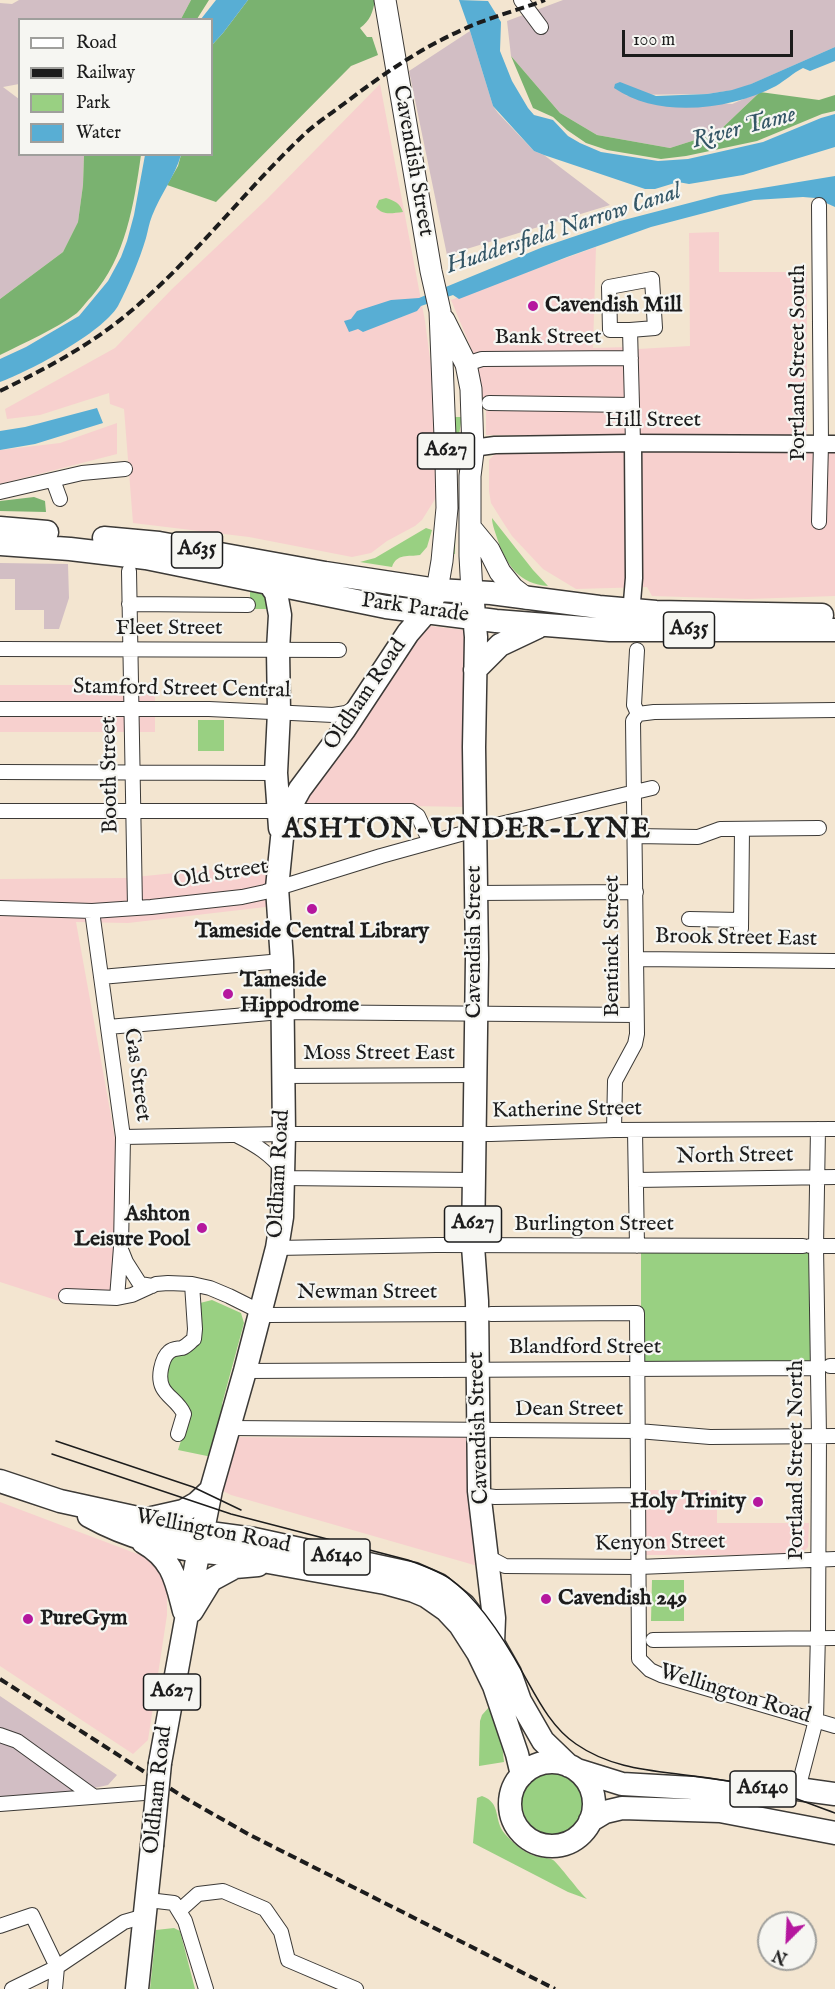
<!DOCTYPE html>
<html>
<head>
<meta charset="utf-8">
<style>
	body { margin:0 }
	#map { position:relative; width:835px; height:1989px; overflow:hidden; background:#f3e5d0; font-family:"IM FELL English",serif }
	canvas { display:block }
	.legend { position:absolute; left:18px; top:18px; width:195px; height:138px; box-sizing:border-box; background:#f6f6f2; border:2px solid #9f9f9c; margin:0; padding:8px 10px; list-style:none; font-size:18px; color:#1c1c1c }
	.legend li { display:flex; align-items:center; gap:12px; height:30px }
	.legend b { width:30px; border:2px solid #9f9f9c }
	.north { position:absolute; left:757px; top:1911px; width:60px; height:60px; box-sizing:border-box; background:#f6f6f2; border:2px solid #9f9f9c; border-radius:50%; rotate:204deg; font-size:16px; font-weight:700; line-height:24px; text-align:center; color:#1c1c1c }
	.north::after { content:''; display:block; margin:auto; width:21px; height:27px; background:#b5179e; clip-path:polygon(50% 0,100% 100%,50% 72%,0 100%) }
	.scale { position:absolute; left:622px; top:30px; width:171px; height:27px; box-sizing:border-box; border:3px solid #1c1c1c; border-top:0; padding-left:8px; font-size:18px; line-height:21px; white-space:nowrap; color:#1c1c1c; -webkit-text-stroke:4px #f6f6f2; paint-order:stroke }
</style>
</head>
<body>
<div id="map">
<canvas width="835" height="1989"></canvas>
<ul class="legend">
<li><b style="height:8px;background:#fff"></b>Road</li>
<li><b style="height:8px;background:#1c1c1c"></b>Railway</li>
<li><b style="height:16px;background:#99d082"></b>Park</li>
<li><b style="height:16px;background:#58aed4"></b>Water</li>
</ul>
<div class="north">N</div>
<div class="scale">100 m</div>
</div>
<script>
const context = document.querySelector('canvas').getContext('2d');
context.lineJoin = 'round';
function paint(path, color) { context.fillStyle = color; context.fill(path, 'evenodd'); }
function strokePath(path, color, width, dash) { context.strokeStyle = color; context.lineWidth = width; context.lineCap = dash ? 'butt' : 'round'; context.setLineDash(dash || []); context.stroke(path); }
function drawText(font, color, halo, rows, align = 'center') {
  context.font = font + ' "IM FELL English",serif'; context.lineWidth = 4.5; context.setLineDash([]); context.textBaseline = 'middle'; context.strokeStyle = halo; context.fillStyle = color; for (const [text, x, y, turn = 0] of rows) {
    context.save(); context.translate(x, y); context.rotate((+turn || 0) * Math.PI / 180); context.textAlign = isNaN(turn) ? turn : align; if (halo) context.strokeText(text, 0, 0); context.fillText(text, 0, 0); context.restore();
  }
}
paint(new Path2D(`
	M380,84L425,321L434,388L437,496L422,520L415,526L387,541L371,553L352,557L249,537L133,523L124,409L110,404L109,393L40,415L7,419L5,409L115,348L172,289L267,199Z
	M719,232V272H807V447L835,446V596L748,599L652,596L647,587L576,589L543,569L512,536L501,519L491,503L489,491V460L497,452L639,450L638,349L690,346L689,233Z
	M596,247L593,348L627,347L629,436L486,435V400L479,394V367L451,300Z
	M117,423V454L0,484V450L60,443Z
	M422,625L464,630L467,807L301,804Z
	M0,685H155V732H0Z
	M270,862L274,906L128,923L76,922L115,1138L126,1304L59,1301L0,1282V879L125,878L244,866Z
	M469,1434L481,1567L231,1495L223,1491L233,1437L309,1438Z
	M646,1490H717V1523H809L808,1547L800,1555H646Z
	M0,1502L148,1558L161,1572L167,1585V1615L148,1740L133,1754L0,1666Z`), '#f7d0ce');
paint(new Path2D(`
	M19,0H191L181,19L20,20L19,84L3,87L19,99L20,154L84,155L83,185L78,222L63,252L0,299V3L12,4Z
	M563,0H835V47L740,89L707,94L624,95L732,104L760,92L717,133L670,148L597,135L560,113L511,56L507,21Z
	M470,31L493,106L498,113L534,151L544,155L610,205L447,255L409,71Z
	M0,563L68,564L69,598L59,629H44V610H15V579H0Z
	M0,1696L117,1775L108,1785L0,1809Z`), '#d2bec4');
paint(new Path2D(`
	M386,198C395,201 400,203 403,212C392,213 383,216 376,207L379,200Z
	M451,417H462L457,446L455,554H448Z
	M492,518L533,570L548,586C520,584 507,566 498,541C496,534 492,525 492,518Z
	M426,528L432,530L427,547L420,555C408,557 397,553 392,567L360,562L375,558Z
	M250,590L262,593L266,597L267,609H255V602L250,601Z
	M198,720H224V751H198Z
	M641,1249H816L815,1365H641Z
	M212,1300L241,1313L244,1323L222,1404L225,1413L212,1457L178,1450L189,1416C173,1393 146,1362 190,1350L200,1303Z
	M652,1580H684V1621H651Z
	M490,1706L502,1743L504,1762L479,1766L480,1721L482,1715Z
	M522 1803a32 32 0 1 1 64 0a32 32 0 1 1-64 0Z
	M482,1796C502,1803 493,1820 505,1834C513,1843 523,1852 535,1856C540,1858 548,1857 553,1860C558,1863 580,1893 587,1899L568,1892L473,1843L477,1798Z
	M174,1928L180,1931L195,1989H150L156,1930Z`), '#99d082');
paint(new Path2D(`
	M191,0H209L197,19H181Z
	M248,0H375C373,12 370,21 360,28L367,37H372L378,55L351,66L216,202L167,185L178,166L181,155L212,154V45L223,33Z
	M511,56L560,113L597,135L670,148L717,133L760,92L819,100L835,95V111L822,114L757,141L686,156L661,159L607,150L586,143L567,130L553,117L533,108Z
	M84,155H141C134,204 126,257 92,296C87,301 82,308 77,313C54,330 26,342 0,355V299L63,252L78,222L83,185Z
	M34,497L45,501L46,512L0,511V501Z`), '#7ab270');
paint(new Path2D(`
	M216,0H248L223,33L212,45V20L201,19Z
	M459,0L488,1L501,22L500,51L512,81L528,108L534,115L553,120L568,136L580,143L601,152L658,161L688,159L763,142L821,118L835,114V147L743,175L689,184L678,182L655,189H645L544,155L534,151L493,106L470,31Z
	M835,47V61L810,71L803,68C793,73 786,80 776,86C730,110 659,119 614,88L615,84L620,82L656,96L707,94L732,90L751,84Z
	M145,155H181C175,176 160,195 152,216C149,223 148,231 146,238C139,261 129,285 118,306C102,333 30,371 0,382V359L26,347L79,316L108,281L121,257L127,241L134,215Z
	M835,176V207L815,198L803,197L754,200L651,227L567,257L459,299L453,295L421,306L417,311L363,332L358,329L349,332L344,321L351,319L357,311L391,300L419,298L543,247L620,221L720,195Z
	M97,408L103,423L35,444L0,450V431L25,427Z`), '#58aed4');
const minor = new Path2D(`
	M521,0L541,27
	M630,330H610L609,287L652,279L655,328L630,330L633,443
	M466,364L482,359L631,358
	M489,403L632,405
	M53,480L60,499
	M0,492L82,473L125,469
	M819,522L821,444L819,205
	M129,571L135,907
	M129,604L248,605
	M0,649L339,650
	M637,650L634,705L638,714
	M0,709H209L333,715L346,713L356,707
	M638,714L654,712L835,710
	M0,772L276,773
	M289,809L296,811H411L418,816L430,842
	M0,811H278
	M635,836L698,837L720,829L819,828
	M475,893L636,892
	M0,908L92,911L151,907L242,897L265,892L381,856L475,830L652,788
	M92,911L123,1137L121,1247L117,1298
	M689,919L741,920
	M741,929L742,829
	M637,959L835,961
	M101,977L282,961
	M108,1027L281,1012L636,1015
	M283,1076L476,1075
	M614,1130L615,1081L635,1044L637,1034L633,721L638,714
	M635,1131L637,1246
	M238,1136C256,1145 270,1154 283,1170
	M123,1137L284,1134H491L614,1130L835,1129
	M283,1178L473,1180
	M636,1180L835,1177
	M810,1246H835
	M277,1248L436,1245L803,1246
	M122,1252L126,1262L140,1284L152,1286
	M66,1296L117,1298L132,1295L156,1284L168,1283L192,1284L210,1288L229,1296L267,1315L477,1314
	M491,1314L637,1313L639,1659L650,1670L661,1675L835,1726
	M830,1366H835
	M245,1371L818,1368
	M230,1428L638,1431L710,1437L835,1436
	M178,1434L184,1414C176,1396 156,1395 161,1369C162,1364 164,1356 169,1352C173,1348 177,1349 182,1348C187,1346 190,1342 194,1339L195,1329L192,1284
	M479,1491L487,1496L495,1497L638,1495
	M488,1557L505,1566L639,1567L835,1559
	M653,1640L835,1638
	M0,1735L17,1741L93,1796
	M798,1789L816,1720L818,1632L819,1436L816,1246L818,1129
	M0,1804L157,1792
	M148,1900L174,1903L185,1921L206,1989
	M179,1911L198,1894L223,1891L265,1909L281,1932L288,1960L356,1989
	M0,1926L32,1915L57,1967L55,1989
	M12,1989L57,1967L124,1922L145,1916`);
const tertiary = new Path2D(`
	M633,443L634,578L631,614L634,617
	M473,452L480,447L495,445L633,443L835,444`);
const primary = new Path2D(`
	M385,0L431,271L440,311L446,462L447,508L442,561L437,590
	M444,320L466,364L471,389L473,452L470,476V556L472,592
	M470,527L489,550L500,572L513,588L526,598`);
const trunk = new Path2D(`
	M0,528L47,532
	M104,538L159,543L325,573L437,590L491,593L599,607L656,612L822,615
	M0,544L70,549L146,558L386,607L496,621L610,630H835
	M269,583L276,593L280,615L278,650L279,712L276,773L280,828
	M472,592L476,637L474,747L477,959L473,1246L477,1301L479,1491L494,1618L493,1643
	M475,670L500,645L538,627
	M0,1481L60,1501L202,1532L254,1539L414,1574L439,1585L464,1605L493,1643L510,1673L520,1701L543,1741L569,1766
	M89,1516C130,1539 177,1550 224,1554L385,1583L414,1591L426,1596L446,1610L460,1625L478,1653L494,1686L517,1754L522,1775
	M152,1518L183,1511L197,1503L211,1490
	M143,1542C173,1559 176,1580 184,1611
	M192,1611L211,1580L235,1567L258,1565
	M510 1804a42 42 0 1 1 84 0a42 42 0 1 1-84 0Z
	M160,1763L196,1565L211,1490L245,1371L277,1248L282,1217L284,1134L282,961L277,888L282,838L289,809L300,789L344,730L408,633L427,611L437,590
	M577,1770L622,1784L692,1788L729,1793L767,1789H798L835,1794
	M590,1821L605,1812L622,1808L720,1811L835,1833
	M137,1989L152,1846`);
strokePath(minor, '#3c3a37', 16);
strokePath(tertiary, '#3c3a37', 19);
strokePath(primary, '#3c3a37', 23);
strokePath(trunk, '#3c3a37', 25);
strokePath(minor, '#fff', 14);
strokePath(tertiary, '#fff', 16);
strokePath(primary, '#fff', 21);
strokePath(trunk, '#fff', 22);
strokePath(new Path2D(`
	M56,1441L193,1487L241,1510
	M52,1454L231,1514L408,1560C422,1565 436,1570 449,1578C479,1599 507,1644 524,1675C538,1700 552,1728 576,1744C609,1767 646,1770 685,1775C711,1778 740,1782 766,1789C789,1795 812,1805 835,1813`), '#1c1c1c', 1.5);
strokePath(new Path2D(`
	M0,391C47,368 91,345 131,311C196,257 247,187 309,130C321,120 333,112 345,103C383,74 421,48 464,29C490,17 519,10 545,0
	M0,1679L185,1798L248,1834L555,1989`), '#1c1c1c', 4, [9, 4.5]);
const trunkBridge = new Path2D(`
	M152,1846L160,1763`);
strokePath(trunkBridge, '#3c3a37', 25, []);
strokePath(trunkBridge, '#fff', 22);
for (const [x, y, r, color] of [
	[533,306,6,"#b5179e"],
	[312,909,6,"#b5179e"],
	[228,994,6,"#b5179e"],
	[202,1228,6,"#b5179e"],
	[758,1502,6,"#b5179e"],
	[546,1599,6,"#b5179e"],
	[28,1619,6,"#b5179e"]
]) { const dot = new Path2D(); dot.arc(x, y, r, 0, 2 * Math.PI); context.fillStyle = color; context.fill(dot); strokePath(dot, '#f6f6f2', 2); }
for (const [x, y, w] of [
	[446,451,57],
	[197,550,51],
	[689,630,51],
	[473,1224,57],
	[337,1557,66],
	[172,1692,57],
	[763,1789,66]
]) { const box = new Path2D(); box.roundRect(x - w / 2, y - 18, w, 36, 4.5); context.fillStyle = '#f6f6f2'; context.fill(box); strokePath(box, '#1c1c1c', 1.5); }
drawText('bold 21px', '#1c1c1c', null, [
	["A627",446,451],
	["A635",197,550],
	["A635",689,630],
	["A627",473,1224],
	["A6140",337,1557],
	["A627",172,1692],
	["A6140",763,1789]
]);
drawText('22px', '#1c1c1c', '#f6f6f2', [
	["Cavendish Street",412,161,80],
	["Bank Street",548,338],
	["Portland Street South",799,363,-90],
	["Hill Street",653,421],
	["Park Parade",415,609,8],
	["Fleet Street",169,629],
	["Stamford Street Central",182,690,1],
	["Oldham Road",366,695,-56],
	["Booth Street",111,775,-91],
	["Old Street",221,875,-9],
	["Brook Street East",736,939,1],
	["Cavendish Street",475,942,-90],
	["Bentinck Street",613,946,-90],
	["Moss Street East",379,1054],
	["Gas Street",136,1075,82],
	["Katherine Street",567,1111,-1],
	["North Street",735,1157,-1],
	["Oldham Road",280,1174,-87],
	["Burlington Street",594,1225],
	["Newman Street",367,1293],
	["Blandford Street",585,1348],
	["Dean Street",569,1410],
	["Cavendish Street",480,1428,-92],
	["Portland Street North",797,1460,-90],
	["Wellington Road",213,1532,11],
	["Kenyon Street",660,1544,-1],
	["Wellington Road",735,1695,17],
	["Oldham Road",159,1790,-84]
]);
drawText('bold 22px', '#1c1c1c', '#f6f6f2', [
	["Cavendish Mill",545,306],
	["Tameside Central Library",312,932,"center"],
	["Tameside",240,981],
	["Hippodrome",240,1006],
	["Ashton",190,1215,"right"],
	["Leisure Pool",190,1240,"right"],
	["Holy Trinity",746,1502,"right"],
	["Cavendish 249",558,1599],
	["PureGym",40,1619]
], 'left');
drawText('italic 24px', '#345666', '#f6f6f2', [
	["River Tame",744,129,-15],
	["Huddersfield Narrow Canal",564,230,-18]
]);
context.letterSpacing = '1.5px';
drawText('bold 28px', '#1c1c1c', '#f6f6f2', [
	["ASHTON-UNDER-LYNE",467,831]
]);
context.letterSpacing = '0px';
</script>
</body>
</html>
